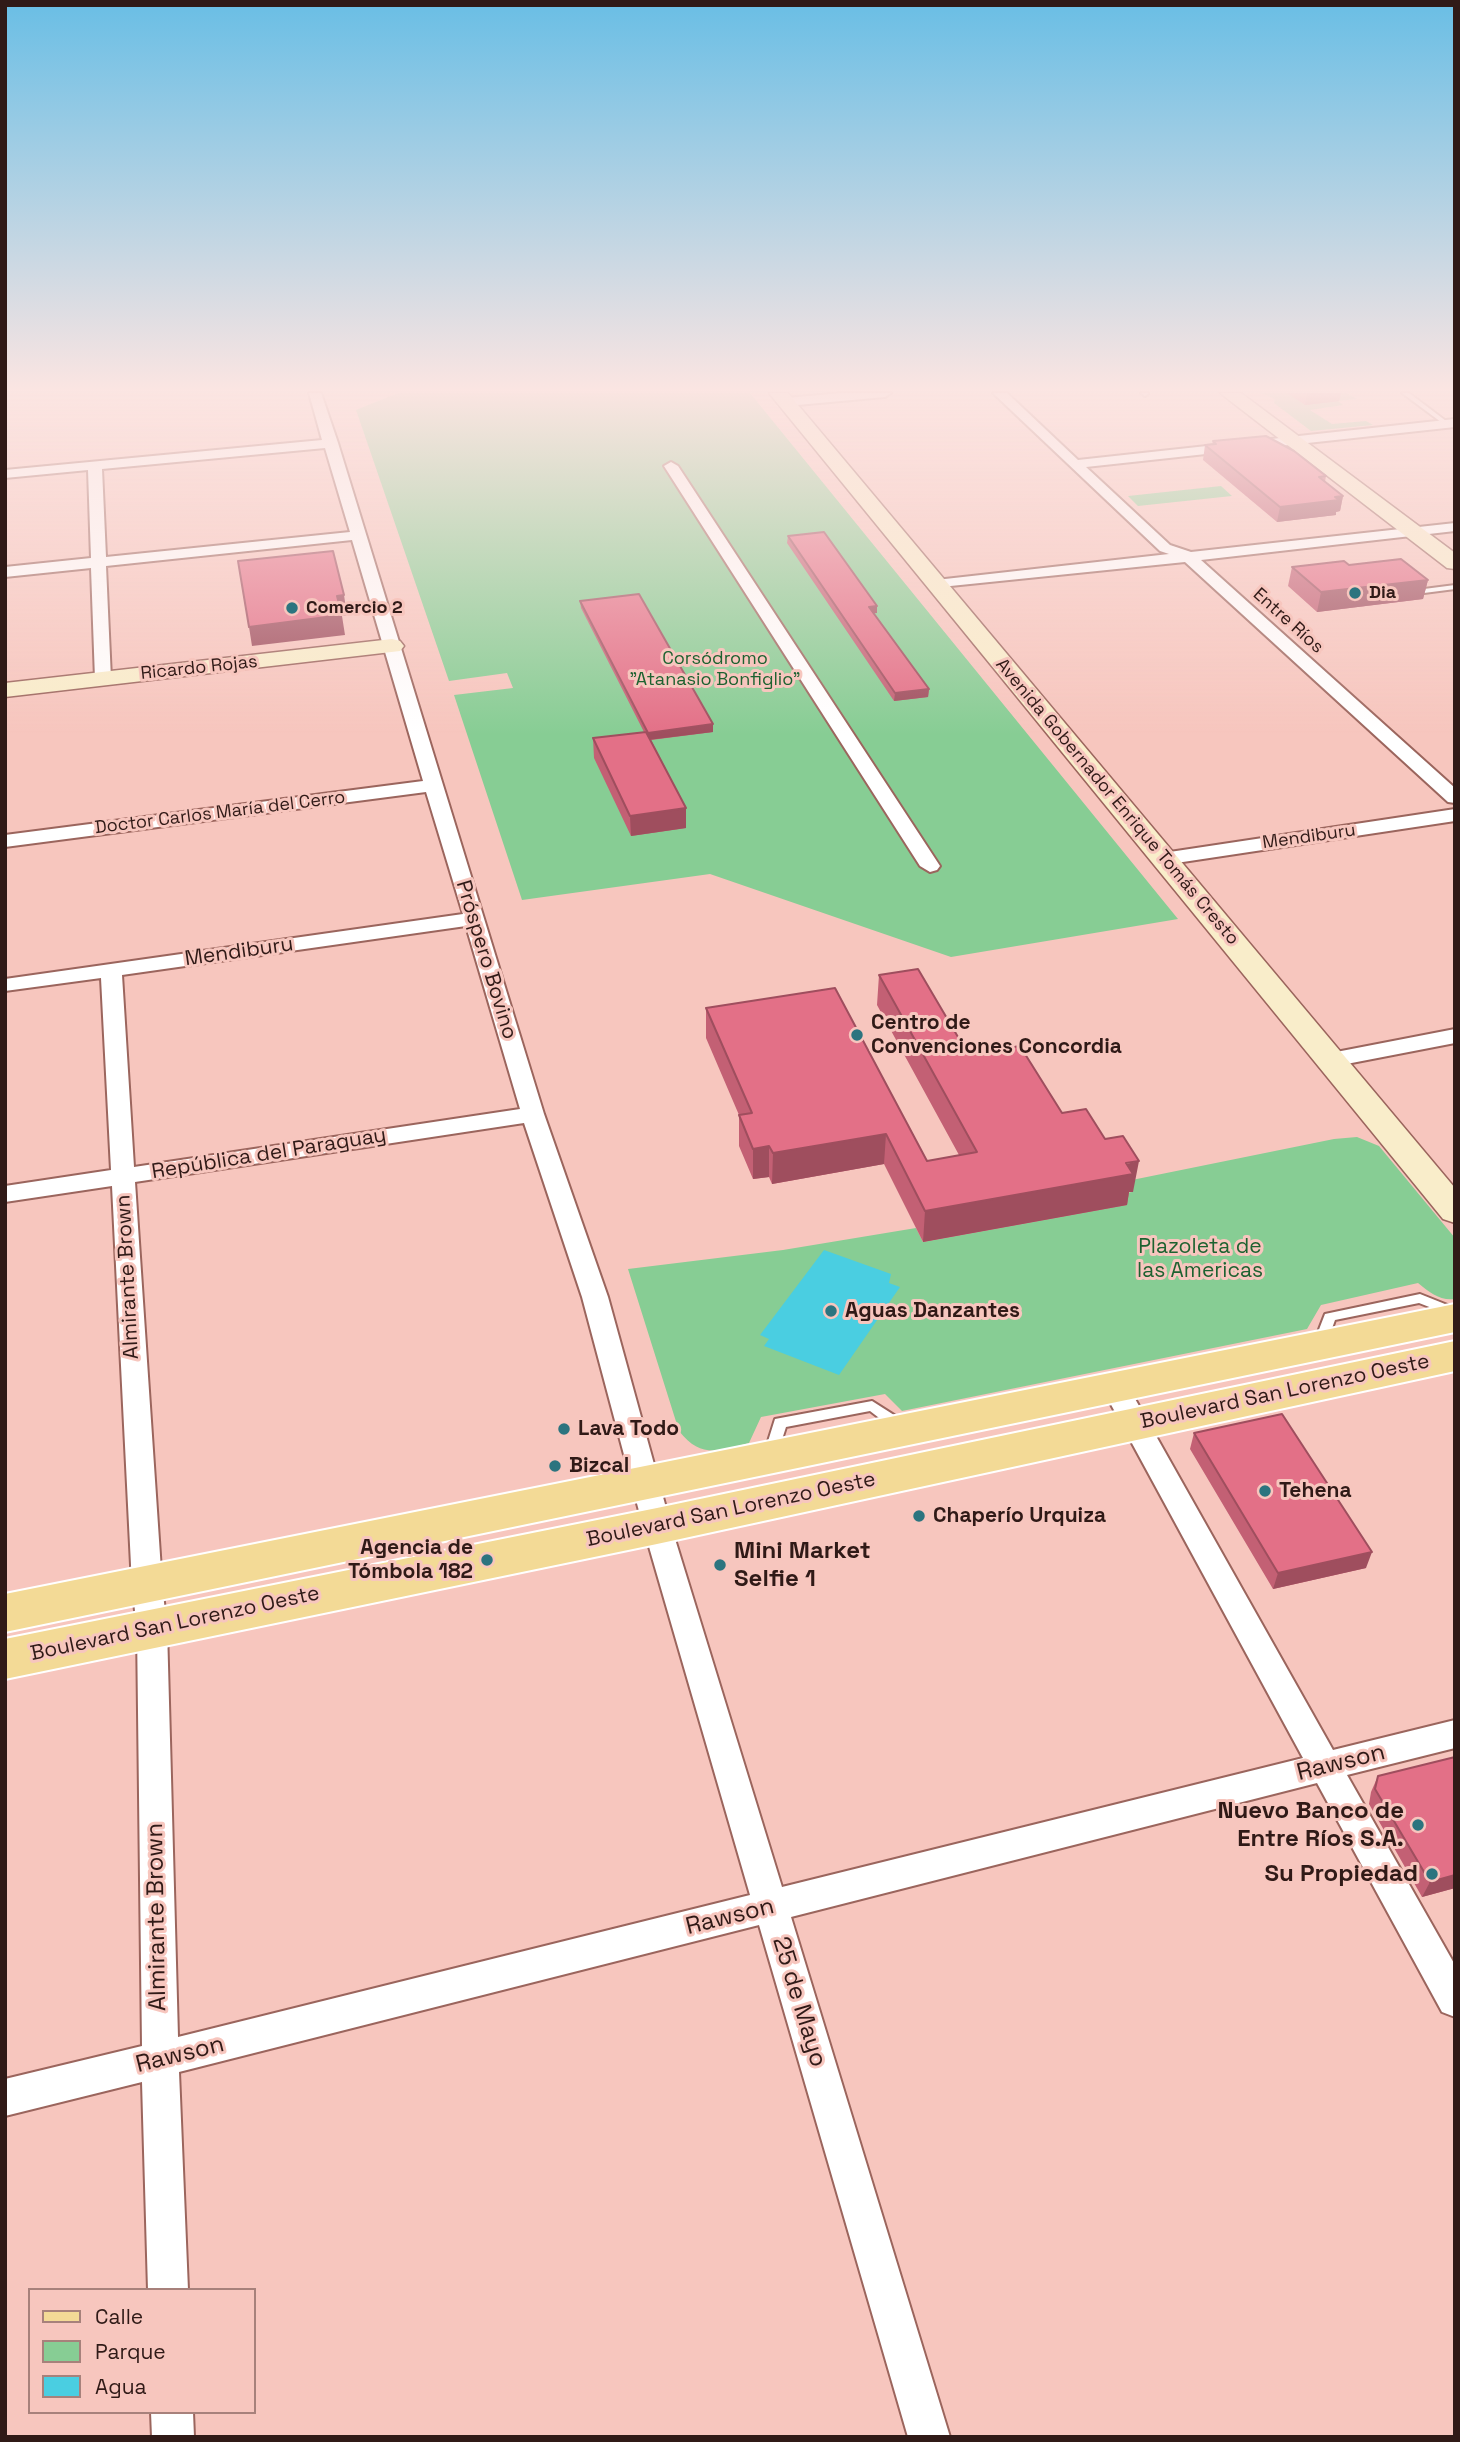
<!DOCTYPE html>
<html>
<head>
<meta charset="utf-8">
<style>
	body { margin:0 }
	#map { position:relative; width:1460px; height:2442px; overflow:hidden; background:#f7c6be; font-family:"Space Grotesk",sans-serif }
	canvas { display:block }
	.frame { position:absolute; inset:0; border:7px solid #301a17; pointer-events:none }
	.legend { position:absolute; left:28px; top:2288px; width:228px; height:126px; box-sizing:border-box; background:#f7c6be; border:2px solid #a7817b; margin:0; padding:9px 12px; list-style:none; font-size:21px; color:#301a17 }
	.legend li { display:flex; align-items:center; gap:14px; height:35px }
	.legend b { width:35px; border:2px solid #a7817b }
</style>
</head>
<body>
<div id="map">
<canvas width="1460" height="2442"></canvas>
<div class="frame"></div>
<ul class="legend">
<li><b style="height:9px;background:#f3da96"></b>Calle</li>
<li><b style="height:19px;background:#87cd94"></b>Parque</li>
<li><b style="height:19px;background:#4acee1"></b>Agua</li>
</ul>
</div>
<script>
const context = document.querySelector('canvas').getContext('2d');
context.lineJoin = 'round';
function paint(path, color) { context.fillStyle = color; context.fill(path, 'evenodd'); }
function strokePath(path, color, width, dash) { context.strokeStyle = color; context.lineWidth = width; context.lineCap = dash ? 'butt' : 'round'; context.setLineDash(dash || []); context.stroke(path); }
function drawText(font, color, halo, rows, align = 'center') {
  context.font = font + ' "Space Grotesk",sans-serif'; context.lineWidth = 6; context.setLineDash([]); context.textBaseline = 'middle'; context.strokeStyle = halo; context.fillStyle = color; for (const [text, x, y, turn = 0] of rows) {
    context.save(); context.translate(x, y); context.rotate((+turn || 0) * Math.PI / 180); context.textAlign = isNaN(turn) ? turn : align; if (halo) context.strokeText(text, 0, 0); context.fillText(text, 0, 0); context.restore();
  }
}
paint(new Path2D(`
	M398,393H750L1178,919L951,957L710,874L522,900L454,695L513,688L507,673L449,681L356,410Z
	M1261,393H1347L1357,399L1338,401L1343,405L1310,410L1332,424L1366,421L1373,425L1311,431L1274,403L1275,399Z
	M1221,486L1232,496L1138,506L1128,496Z
	M1357,1137L1379,1146L1455,1238V1299C1440,1301 1429,1292 1418,1283L1321,1305L1307,1329L902,1411L885,1394L761,1417L749,1443C719,1451 701,1459 679,1431L628,1269L783,1250L916,1228L923,1242L1126,1205L1120,1194L1132,1192L1127,1181L1334,1139Z`), '#87cd94');
paint(new Path2D(`
	M824,1250L891,1274L889,1283L900,1287L839,1375L764,1346L769,1339L760,1335Z`), '#4acee1');
const lane = new Path2D(`
	M1141,393H1148V394L1145,396Z
	M1402,393H1409L1450,424L1445,425Z
	M1455,585V589L1424,593L1420,591L1424,589Z
	M1420,1294L1455,1308V1317L1419,1303L1335,1320L1325,1348H1315L1313,1345L1325,1314Z
	M872,1401L905,1422L907,1426L905,1430H895L870,1411L786,1427L776,1458L771,1459L766,1458L764,1454L775,1419Z`);
const street = new Path2D(`
	M309,393H321L338,443L544,1114L608,1297L671,1526L782,1887L1303,1758L1102,1388L1105,1381L1115,1378L1125,1381L1333,1750L1455,1720V1748L1347,1775L1455,1965V2017L1442,2012L1317,1783L791,1917L950,2437H908L759,1925L179,2072L188,2290H148L142,2082L5,2116V2079L142,2046L137,1628L132,1585L112,1186L5,1202V1186L111,1170L101,978L5,991V979L463,914L426,792L5,847V835L423,781L352,540L106,566L111,679L103,684L95,679L91,568L5,577V567L91,558L88,470L5,478V470L322,440ZM325,448L350,532L106,557L102,469ZM466,926L520,1109L134,1167L122,975ZM524,1123L582,1297L643,1526L750,1895L178,2037L167,1628L162,1585L135,1182Z
	M841,393H891L885,397L786,406L780,402L786,398Z
	M993,393H1007L1078,460L1455,419V427L1086,467L1170,545L1191,552L1455,523V531L1201,560L1455,788V803L1448,802L1185,562L931,588L928,585L936,580L1169,554L1160,551Z
	M671,462L678,466L940,866L937,870L930,872L920,866L664,466Z
	M1455,809V821L1163,865L1153,859L1163,853Z
	M1455,1029V1043L1331,1067L1323,1065L1320,1060L1323,1055L1331,1053Z
	M151,2412H193L194,2437H152Z`);
const secondary = new Path2D(`
	M769,393H788L1455,1188V1223L1443,1219Z
	M1220,393H1241L1455,553V569L1447,568Z
	M392,639L400,641L404,646L400,651L5,697V683Z`);
const primary = new Path2D(`
	M1455,1304V1332L5,1632V1594Z
	M1455,1341V1371L657,1544L5,1679V1639L657,1508Z`);
strokePath(lane, '#9b655d', 4);
strokePath(street, '#9b655d', 4);
strokePath(secondary, '#9b655d', 3);
strokePath(primary, '#fff', 4);
paint(lane, '#fff');
paint(street, '#fff');
paint(secondary, '#f9edca');
paint(primary, '#f3da96');
paint(new Path2D(`
	M1287,393H1341L1339,401L1305,405Z
	M1213,441L1326,476L1325,482L1343,496L1340,511L1336,512V515L1277,522L1203,460L1205,445L1212,444Z
	M788,536L877,613H874L929,689L928,697L894,701L787,543Z
	M1349,565L1428,580L1423,599L1317,612L1288,586L1292,567Z
	M580,601L713,732L651,740L686,808V828L631,836L594,758L593,738L644,732L581,608Z
	M879,975L968,1054L1062,1113L1133,1192H1129L1127,1205L923,1242L884,1164L772,1184L769,1177L753,1179L739,1146V1115L706,1038V1008L927,1161L959,1155L877,1005Z
	M1194,1433L1366,1568L1273,1589L1190,1449Z
	M1378,1776L1455,1888L1422,1897L1369,1804L1371,1792Z`), '#c36074');
paint(new Path2D(`
	M1307,393H1341L1339,401L1305,405Z
	M1343,496L1340,511L1336,512V515L1277,522L1280,507Z
	M1428,580L1423,599L1317,612L1321,592Z
	M344,595L347,615L342,616L345,635L252,646L249,627L337,596Z
	M877,606V613L869,614V607Z
	M929,689L928,697L894,701L895,693Z
	M713,724V732L648,740V733Z
	M686,808V828L631,836L630,816Z
	M886,1134L884,1164L772,1184L773,1153Z
	M769,1146V1177L753,1179V1149Z
	M1139,1161L1133,1192H1129L1127,1205L923,1242L925,1211Z
	M1372,1552L1366,1568L1273,1589L1278,1573Z
	M1455,1875V1888L1422,1897L1430,1882Z`), '#9f4e5e');
const building = new Path2D(`
	M1266,436L1294,451L1326,476L1319,477L1343,496L1335,497L1339,500L1280,507L1205,445L1216,444L1213,441Z
	M824,532L877,606L869,607L929,689L895,693L788,536Z
	M333,551L344,595L337,596L342,615L249,627L238,561Z
	M1401,559L1428,580L1321,592L1292,567L1344,561L1349,565Z
	M639,594L713,724L648,733L580,601Z
	M646,732L686,808L630,816L593,738Z
	M918,969L968,1054L1020,1046L1062,1113L1086,1109L1105,1139L1123,1136L1139,1161L1126,1163L1133,1174L925,1211L886,1134L773,1153L769,1146L753,1149L739,1115L752,1113L706,1008L835,988L927,1161L977,1152L879,975Z
	M1282,1414L1372,1552L1278,1573L1194,1433Z
	M1455,1757V1875L1430,1882L1375,1789L1378,1776Z`);
paint(building, '#e37087');
strokePath(building, '#9f4e5e', 2);
const sky = context.createLinearGradient(0, 0, 0, 735);
sky.addColorStop(0, '#69bee5');
sky.addColorStop(0.53, '#fbe5e2');
sky.addColorStop(1, '#fbe5e200');
context.fillStyle = sky;
context.fillRect(0, 0, 1460, 735);
for (const [x, y, r, color] of [
	[1355,593,7,"#2c747f"],
	[292,608,7,"#2c747f"],
	[857,1035,7,"#2c747f"],
	[831,1311,7,"#2c747f"],
	[564,1429,7,"#2c747f"],
	[555,1466,7,"#2c747f"],
	[1265,1491,7,"#2c747f"],
	[919,1516,7,"#2c747f"],
	[487,1560,7,"#2c747f"],
	[720,1565,7,"#2c747f"],
	[1418,1825,7,"#2c747f"],
	[1432,1874,7,"#2c747f"]
]) { const dot = new Path2D(); dot.arc(x, y, r, 0, 2 * Math.PI); context.fillStyle = color; context.fill(dot); strokePath(dot, '#f7c6be', 2.5); }
drawText('bold 18px', '#301a17', '#f7c6be', [
	["Dia",1369,593],
	["Comercio 2",306,608]
], 'left');
drawText('18px', '#301a17', '#f7c6be', [
	["Entre Ríos",1288,621,42],
	["Ricardo Rojas",199,668,-6],
	["Avenida Gobernador Enrique Tomás Cresto",1117,802,50],
	["Doctor Carlos María del Cerro",220,813,-7],
	["Mendiburu",1309,837,-8]
]);
drawText('18px', '#1d6230', '#f7c6be', [
	["Corsódromo",715,659],
	["\"Atanasio Bonfiglio\"",715,680]
]);
drawText('21px', '#301a17', '#f7c6be', [
	["Mendiburu",239,952,-8],
	["Próspero Bovino",486,960,73],
	["República del Paraguay",269,1154,-9],
	["Almirante Brown",128,1277,-93],
	["Boulevard San Lorenzo Oeste",1285,1392,-12],
	["Boulevard San Lorenzo Oeste",731,1510,-12],
	["Boulevard San Lorenzo Oeste",175,1624,-12]
]);
drawText('bold 21px', '#301a17', '#f7c6be', [
	["Centro de",871,1023],
	["Convenciones Concordia",871,1047],
	["Aguas Danzantes",845,1311],
	["Lava Todo",578,1429],
	["Bizcal",569,1466],
	["Tehena",1279,1491],
	["Chaperío Urquiza",933,1516],
	["Agencia de",473,1548,"right"],
	["Tómbola 182",473,1572,"right"]
], 'left');
drawText('21px', '#1d6230', '#f7c6be', [
	["Plazoleta de",1200,1247],
	["las Americas",1200,1271]
]);
drawText('bold 24px', '#301a17', '#f7c6be', [
	["Mini Market",734,1551,"left"],
	["Selfie 1",734,1579,"left"],
	["Nuevo Banco de",1404,1811],
	["Entre Ríos S.A.",1404,1839],
	["Su Propiedad",1418,1874]
], 'right');
drawText('24px', '#301a17', '#f7c6be', [
	["Rawson",1341,1763,-14],
	["Almirante Brown",157,1917,-91],
	["Rawson",730,1917,-14],
	["25 de Mayo",799,2002,73],
	["Rawson",180,2055,-14]
]);
</script>
</body>
</html>
